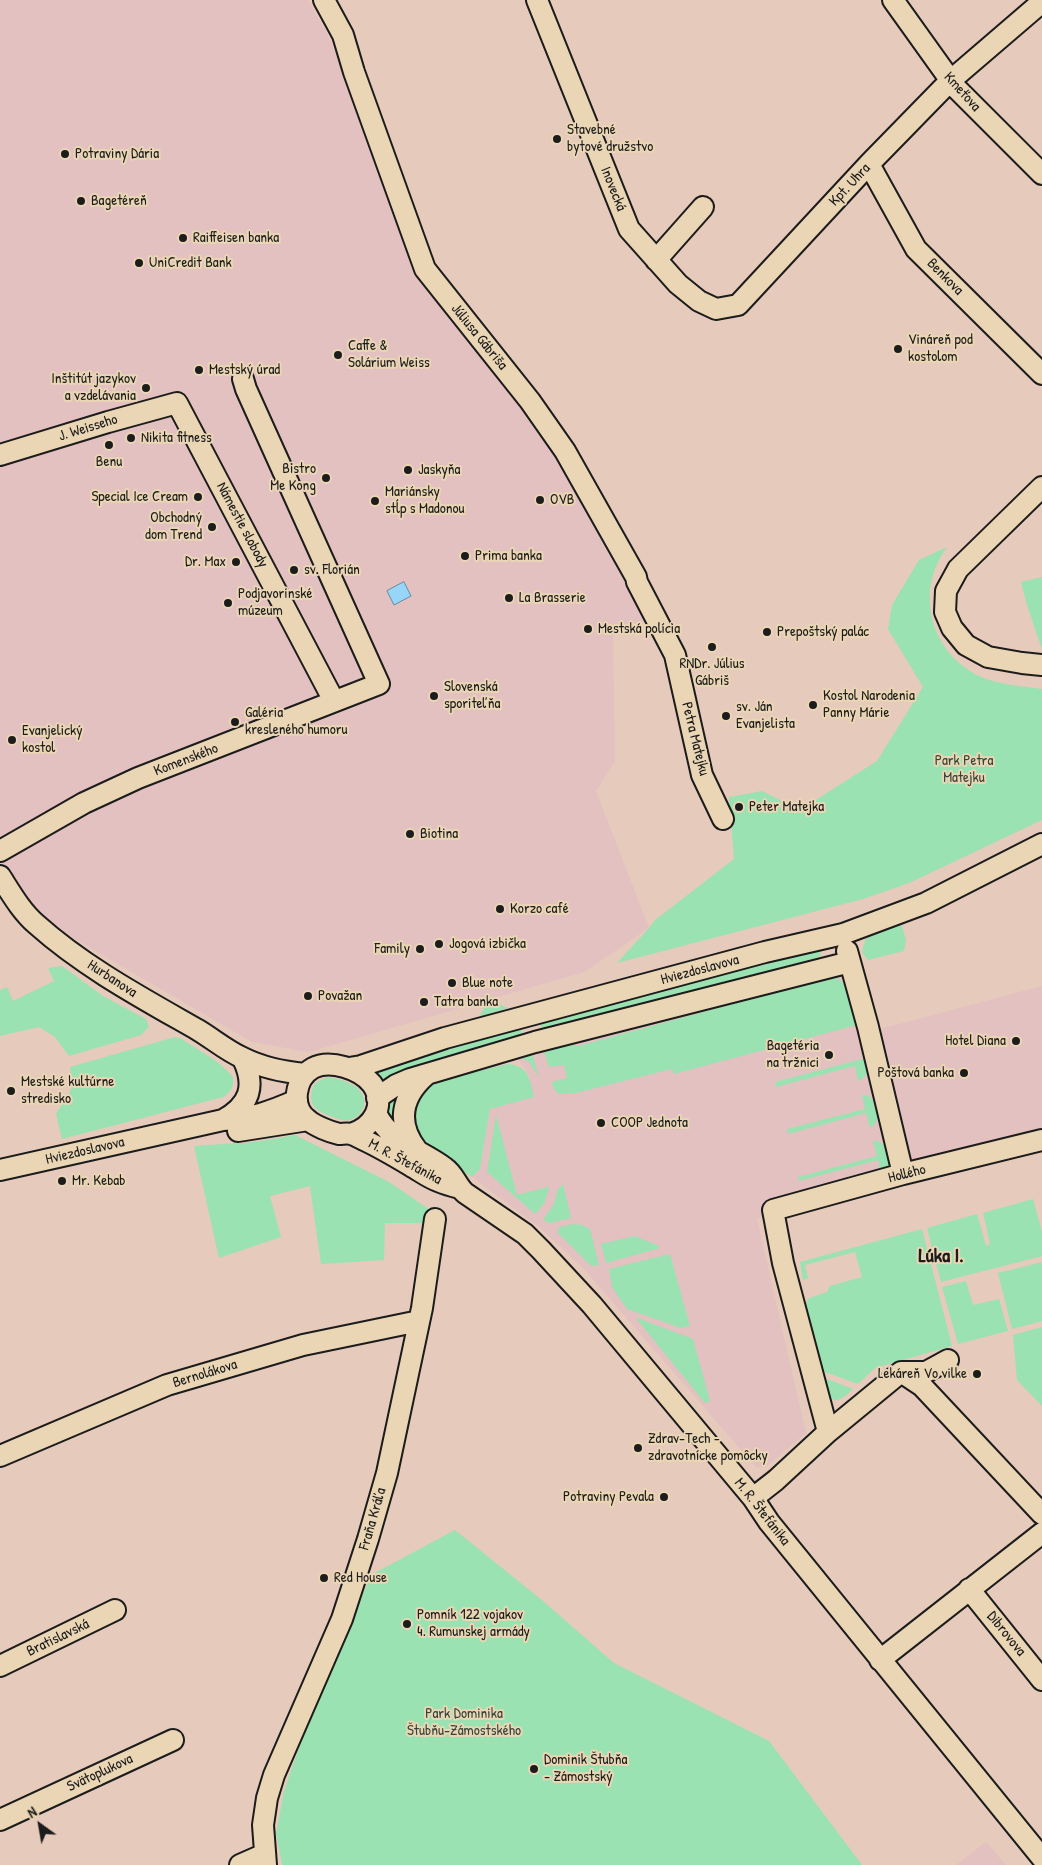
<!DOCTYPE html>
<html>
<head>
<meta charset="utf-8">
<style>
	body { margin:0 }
	#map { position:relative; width:1042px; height:1865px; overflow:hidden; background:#e6cabb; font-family:"Patrick Hand",sans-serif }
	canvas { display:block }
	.north { position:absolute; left:15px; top:1800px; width:50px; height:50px; -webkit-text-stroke:4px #ead6b4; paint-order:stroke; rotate:328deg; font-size:14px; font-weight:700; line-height:20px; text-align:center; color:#1c1c1c }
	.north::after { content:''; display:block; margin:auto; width:18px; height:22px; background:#1c1c1c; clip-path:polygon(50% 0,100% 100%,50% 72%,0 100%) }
</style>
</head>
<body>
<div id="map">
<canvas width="1042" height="1865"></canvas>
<div class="north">N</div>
</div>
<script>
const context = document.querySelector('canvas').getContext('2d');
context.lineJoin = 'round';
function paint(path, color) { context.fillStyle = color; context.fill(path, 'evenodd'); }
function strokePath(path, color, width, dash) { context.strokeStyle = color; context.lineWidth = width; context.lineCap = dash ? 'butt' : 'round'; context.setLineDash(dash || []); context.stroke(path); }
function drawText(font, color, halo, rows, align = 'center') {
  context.font = font + ' "Patrick Hand",sans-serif'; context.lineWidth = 4; context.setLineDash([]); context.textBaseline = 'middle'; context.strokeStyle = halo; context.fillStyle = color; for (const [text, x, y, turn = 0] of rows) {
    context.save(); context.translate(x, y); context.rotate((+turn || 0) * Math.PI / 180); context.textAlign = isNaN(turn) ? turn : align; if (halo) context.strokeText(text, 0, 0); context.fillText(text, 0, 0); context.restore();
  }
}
paint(new Path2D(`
	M0,0H308L331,41L374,147L426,256L536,423L658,613L613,632L615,761L596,791L649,928L584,972L309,1052L252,1042L25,910L0,873Z
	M845,976L862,1034L1042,986V1146L757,1219L806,1433L766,1467L757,1468L582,1267L539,1227L472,1177L480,1169L490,1109L530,1078L516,1054Z
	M986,1842L1006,1865H956Z`), '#e3c1c0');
paint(new Path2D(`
	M947,547C914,592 930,653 981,677C1000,685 1022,686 1042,689V820L909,883L863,899L617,963L649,928L655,920L734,859L729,797L762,791L800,810L877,761L923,687L888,629L892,605L919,560Z
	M1042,577V649L1027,605L1021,582Z
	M901,923L906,940L904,951L868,960L862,952L865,940L879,930Z
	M817,946L821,951L820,956L781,975L543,1034L540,1021Z
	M62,966L103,996L146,1019L149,1027L141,1035L69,1056L55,1037L39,1027L0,1036V990L7,987L13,1001L54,981L48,968Z
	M832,977C852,980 853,1009 857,1025L674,1074L672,1069L572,1094V1093L559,1094L554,1089L552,1082L567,1078L564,1065L549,1067L543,1048L564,1044L578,1046Z
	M491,996L501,1005L508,1008L479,1017Z
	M520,1026L524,1040L383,1085L370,1070Z
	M175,1037L180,1038C198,1050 219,1060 233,1077C234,1087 231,1092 223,1097L62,1139L56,1114L72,1088L70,1067Z
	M532,1053L539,1077L529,1062L517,1056Z
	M866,1058C870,1068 869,1076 858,1081L855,1066L776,1087L775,1082Z
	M508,1064C529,1066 530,1079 534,1097L490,1109L480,1169L472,1177L420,1143L413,1133V1099L424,1087L443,1075L477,1071Z
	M327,1077C342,1079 367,1086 364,1105C363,1111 358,1117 352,1119C346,1122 340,1120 333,1117C315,1111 305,1104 315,1083Z
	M400,1090L397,1130L385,1109L387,1102Z
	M862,1095C880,1096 886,1118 870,1128L866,1113L788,1134L787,1129L865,1109Z
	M496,1115L517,1195L548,1187L549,1188L544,1204L535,1214L487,1172Z
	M295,1135L389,1182L430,1210L422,1223H385L384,1260L321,1264L310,1186L270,1196L281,1237L219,1258L194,1146L254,1142Z
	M873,1141H878L887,1147C891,1159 894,1166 881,1174L878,1160L799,1181L798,1177L877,1156Z
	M563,1184L571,1218L550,1223L543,1220L554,1204L558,1189Z
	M1033,1199L1042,1232V1256L941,1282L927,1228L977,1214L986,1246L990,1244L983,1213Z
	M574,1224L582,1225L590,1229L599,1265L593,1266L590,1265L558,1233L559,1227Z
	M922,1229L952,1346L875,1368L858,1384L822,1371L804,1306L809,1298L827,1292L830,1286L862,1277L855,1252L805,1265L808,1278L803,1280L800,1262Z
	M635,1236L659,1246L660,1248L606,1263L601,1244Z
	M670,1254L690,1326L681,1328L627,1309L612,1287L609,1269Z
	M1042,1262V1321L1012,1329L998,1273Z
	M966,1281L973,1305L999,1299L1008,1331L958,1344L942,1287Z
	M635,1317L693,1339L710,1401L705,1403Z
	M1042,1327V1406L1017,1380L1013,1335Z
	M824,1378L853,1389C833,1408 829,1402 824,1378Z
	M455,1530L543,1601L614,1663L769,1741L862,1865H282L276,1834L284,1791L305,1730L371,1575Z`), '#9ae2b1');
const water = new Path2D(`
	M404,582L411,596L394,605L387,591Z`);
paint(water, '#97d6f9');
strokePath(water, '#668ca1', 1);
const minor = new Path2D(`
	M324,0L343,35L354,72L425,269L530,401L565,451L636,577L637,582L675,655L702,775L723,819
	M537,0L629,229L678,284L699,301L716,309L738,305L869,164L950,81L1042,2
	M893,0L956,88L1042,174
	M869,164L916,249L1042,374
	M656,260L703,207
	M0,455L108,422L177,403L334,701
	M1042,487L958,569L946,591L945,612L952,628L966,645L988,657L1022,663L1042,665
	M0,851L84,803L138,778L379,684L246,389L243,379
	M0,876C11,893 21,911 36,924C84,967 142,998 198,1030C213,1039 227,1051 243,1058C263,1068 284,1072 305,1074
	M847,951L868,1027L903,1174
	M349,1068L361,1066L445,1038L765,952L843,934L926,903L1042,844
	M377,1098L396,1085L410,1079L535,1042L850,962
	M376,1113C391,1144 420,1149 445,1168C454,1174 457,1186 465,1193L525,1234L541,1250L592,1305L753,1498L769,1522L1042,1858
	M223,1120C250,1105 256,1086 243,1059
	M238,1131L308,1120
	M351,1134C373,1127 387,1105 372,1084C360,1069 330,1059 313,1068C295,1078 290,1107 308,1120C315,1126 330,1132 339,1134C343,1134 347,1133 351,1134C355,1135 360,1138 364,1140C381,1148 396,1157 411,1166C420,1171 429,1178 438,1181C445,1184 452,1186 460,1188
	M417,1150C396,1123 401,1097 426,1075
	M0,1170L223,1120C252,1118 270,1112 297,1100
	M901,1372L922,1386L1042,1514
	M828,1432L783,1263L773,1210L903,1174L1042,1140
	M0,1456L167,1385L303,1345L419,1321
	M753,1498L776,1480L828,1432L901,1372H926L948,1360
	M969,1589L1042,1680
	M880,1660L1042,1533
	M0,1666L115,1610
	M0,1820L173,1740
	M240,1865L265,1854
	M266,1865L263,1825L267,1798L274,1775L342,1619L368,1539L387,1473L422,1308L435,1219`);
strokePath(minor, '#1c1c1c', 24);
strokePath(minor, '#ead6b4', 20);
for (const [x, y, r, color] of [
	[557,139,5,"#1c1c1c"],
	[65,154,5,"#1c1c1c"],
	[81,201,5,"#1c1c1c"],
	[183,238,5,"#1c1c1c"],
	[139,263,5,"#1c1c1c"],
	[898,349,5,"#1c1c1c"],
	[338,355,5,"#1c1c1c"],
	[199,370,5,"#1c1c1c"],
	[146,388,5,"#1c1c1c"],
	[131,438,5,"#1c1c1c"],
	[109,445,5,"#1c1c1c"],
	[408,470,5,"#1c1c1c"],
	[326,478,5,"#1c1c1c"],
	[198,497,5,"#1c1c1c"],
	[540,500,5,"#1c1c1c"],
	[375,501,5,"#1c1c1c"],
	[212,527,5,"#1c1c1c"],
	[465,556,5,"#1c1c1c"],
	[236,562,5,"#1c1c1c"],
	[294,570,5,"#1c1c1c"],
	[509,598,5,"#1c1c1c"],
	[228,603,5,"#1c1c1c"],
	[588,629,5,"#1c1c1c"],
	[767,632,5,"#1c1c1c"],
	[712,647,5,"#1c1c1c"],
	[434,696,5,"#1c1c1c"],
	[813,705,5,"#1c1c1c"],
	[726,716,5,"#1c1c1c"],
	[235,722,5,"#1c1c1c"],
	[12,740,5,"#1c1c1c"],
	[739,807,5,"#1c1c1c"],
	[410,834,5,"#1c1c1c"],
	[500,909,5,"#1c1c1c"],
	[439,944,5,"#1c1c1c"],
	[420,949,5,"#1c1c1c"],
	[452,983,5,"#1c1c1c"],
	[308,996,5,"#1c1c1c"],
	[424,1002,5,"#1c1c1c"],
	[1016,1041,5,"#1c1c1c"],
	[829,1055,5,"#1c1c1c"],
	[964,1073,5,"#1c1c1c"],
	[11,1091,5,"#1c1c1c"],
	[601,1123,5,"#1c1c1c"],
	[62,1181,5,"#1c1c1c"],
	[977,1374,5,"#1c1c1c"],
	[638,1448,5,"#1c1c1c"],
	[664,1497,5,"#1c1c1c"],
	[324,1578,5,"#1c1c1c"],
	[407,1624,5,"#1c1c1c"],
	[534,1769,5,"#1c1c1c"]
]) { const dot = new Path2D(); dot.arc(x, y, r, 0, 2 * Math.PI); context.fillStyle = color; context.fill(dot); strokePath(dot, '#ead6b4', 2); }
drawText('15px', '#1c1c1c', '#ead6b4', [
	["Kmeťova",962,92,48],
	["Kpt. Uhra",850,185,-47],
	["Inovecká",613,189,68],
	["Benkova",945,277,45],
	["Júliusa Gábriša",479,337,51],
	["J. Weisseho",88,428,-17],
	["Námestie slobody",242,525,62],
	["Petra Matejku",695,739,76],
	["Komenského",186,760,-21],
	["Hviezdoslavova",700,970,-15],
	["Hurbanova",112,979,33],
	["Hviezdoslavova",85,1151,-13],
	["M. R. Štefánika",405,1162,28],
	["Hollého",907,1174,-14],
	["Bernolákova",205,1374,-17],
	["M. R. Štefánika",762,1512,52],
	["Fraňa Kráľa",373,1519,-74],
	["Dibrovova",1006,1634,51],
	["Bratislavská",58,1638,-26],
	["Svätoplukova",100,1773,-25]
]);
drawText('15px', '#1c1c1c', '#ead6b4', [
	["Stavebné",567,130],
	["bytové družstvo",567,147],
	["Potraviny Dária",75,154],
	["Bagetéreň",91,201],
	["Raiffeisen banka",193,238],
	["UniCredit Bank",149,263],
	["Vináreň pod",908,340],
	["kostolom",908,357],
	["Caffe &",348,346],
	["Solárium Weiss",348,363],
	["Mestský úrad",209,370],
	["Inštitút jazykov",136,379,"right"],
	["a vzdelávania",136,396,"right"],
	["Nikita fitness",141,438],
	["Benu",109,462,"center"],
	["Bistro",316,469,"right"],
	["Me Kong",316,486,"right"],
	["Jaskyňa",418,470],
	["Mariánsky",385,492],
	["stĺp s Madonou",385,509],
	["Special Ice Cream",188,497,"right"],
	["OVB",550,500],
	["Obchodný",202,518,"right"],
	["dom Trend",202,535,"right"],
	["Prima banka",475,556],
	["Dr. Max",226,562,"right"],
	["sv. Florián",304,570],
	["Podjavorinské",238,594],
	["múzeum",238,611],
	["La Brasserie",519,598],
	["Mestská polícia",598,629],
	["Prepoštský palác",777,632],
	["RNDr. Július",712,664,"center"],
	["Gábriš",712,681,"center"],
	["Slovenská",444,687],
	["sporiteľňa",444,704],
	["Kostol Narodenia",823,696],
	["Panny Márie",823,713],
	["sv. Ján",736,707],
	["Evanjelista",736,724],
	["Galéria",245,713],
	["kresleného humoru",245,730],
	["Evanjelický",22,731],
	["kostol",22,748],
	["Peter Matejka",749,807],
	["Biotina",420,834],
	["Korzo café",510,909],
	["Jogová izbička",449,944],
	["Family",410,949,"right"],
	["Blue note",462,983],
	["Považan",318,996],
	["Tatra banka",434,1002],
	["Hotel Diana",1006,1041,"right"],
	["Bagetéria",819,1046,"right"],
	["na tržnici",819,1063,"right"],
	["Poštová banka",954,1073,"right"],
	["Mestské kultúrne",21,1082],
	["stredisko",21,1099],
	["COOP Jednota",611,1123],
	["Mr. Kebab",72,1181],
	["Lekáreň Vo vilke",967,1374,"right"],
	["Zdrav-Tech -",648,1439],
	["zdravotnícke pomôcky",648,1456],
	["Potraviny Pevala",654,1497,"right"],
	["Red House",334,1578],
	["Pomník 122 vojakov",417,1615],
	["4. Rumunskej armády",417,1632],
	["Dominik Štubňa",544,1760],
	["- Zámostský",544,1777]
], 'left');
drawText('15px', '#35443a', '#ead6b4', [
	["Park Petra",964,761],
	["Matejku",964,778],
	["Park Dominika",464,1714],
	["Štubňu-Zámostského",464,1731]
]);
drawText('bold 20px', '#1c1c1c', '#ead6b4', [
	["Lúka I.",941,1257]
]);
</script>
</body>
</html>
